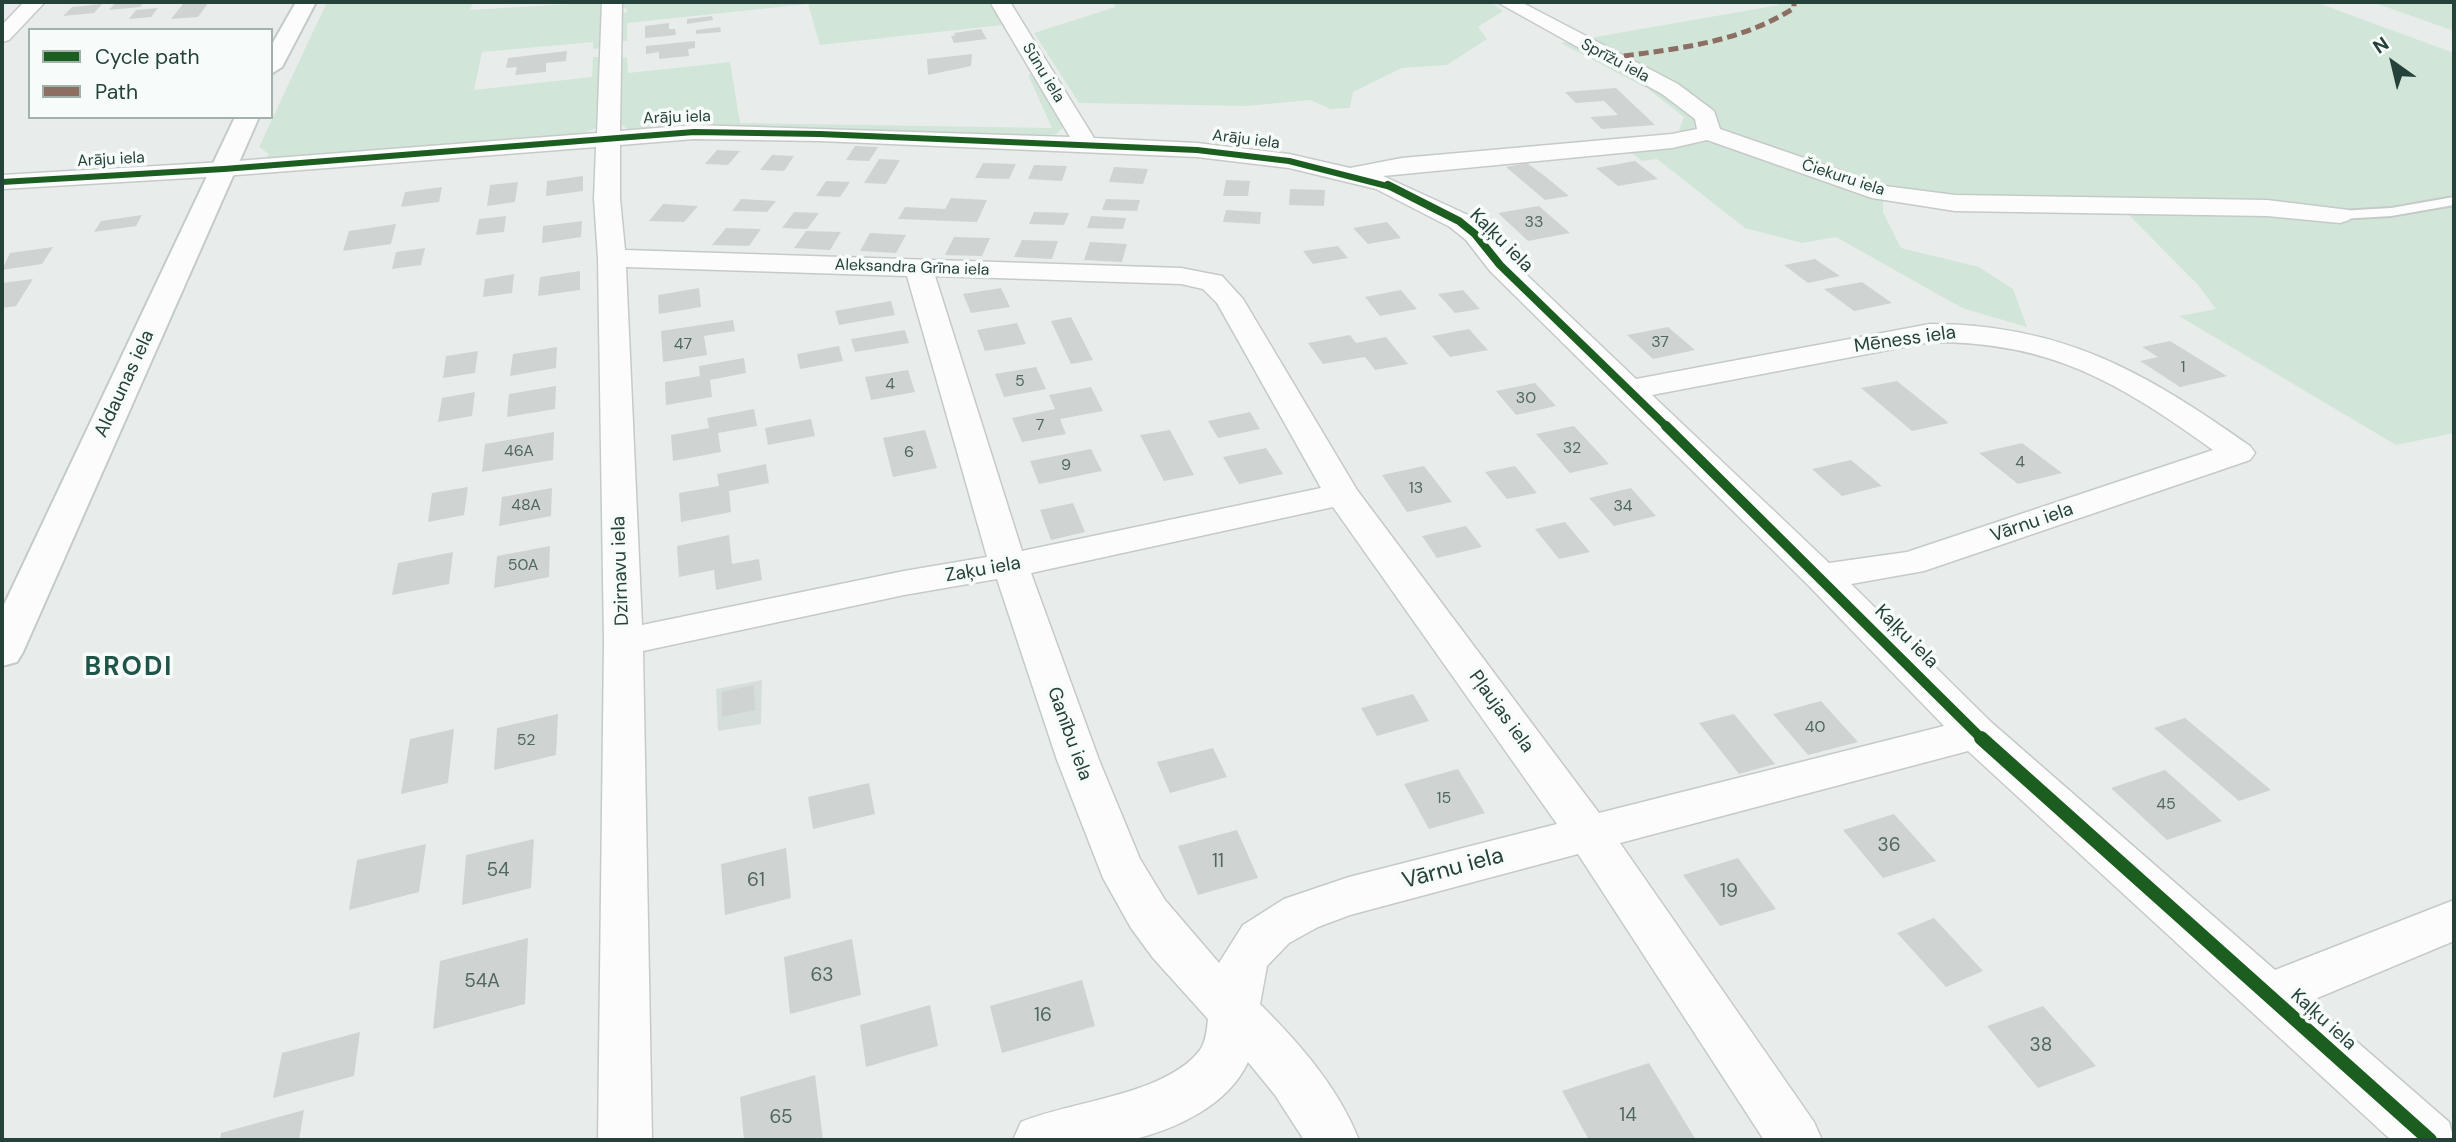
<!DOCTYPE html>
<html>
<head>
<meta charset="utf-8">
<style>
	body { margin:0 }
	#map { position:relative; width:2456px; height:1142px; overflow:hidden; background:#e8edeb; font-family:"DM Sans",sans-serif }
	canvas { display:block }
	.frame { position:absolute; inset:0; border:4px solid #24423a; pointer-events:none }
	.legend { position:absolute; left:28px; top:28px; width:245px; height:91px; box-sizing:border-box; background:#f7fbf9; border:2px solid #a3b1ad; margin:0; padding:9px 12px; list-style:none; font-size:21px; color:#24423a }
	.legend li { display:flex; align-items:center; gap:14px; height:35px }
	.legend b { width:35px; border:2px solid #a3b1ad }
	.north { position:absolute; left:2358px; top:28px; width:70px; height:70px; -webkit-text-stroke:5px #f7fbf9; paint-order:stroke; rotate:326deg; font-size:19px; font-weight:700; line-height:28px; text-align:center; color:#24423a }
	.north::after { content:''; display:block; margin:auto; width:24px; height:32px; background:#24423a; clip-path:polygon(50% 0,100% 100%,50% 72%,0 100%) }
</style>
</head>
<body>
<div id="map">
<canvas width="2456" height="1142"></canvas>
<div class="frame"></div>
<ul class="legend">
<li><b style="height:9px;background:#1b5e20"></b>Cycle path</li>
<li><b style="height:9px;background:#8d6e63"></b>Path</li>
</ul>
<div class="north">N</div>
</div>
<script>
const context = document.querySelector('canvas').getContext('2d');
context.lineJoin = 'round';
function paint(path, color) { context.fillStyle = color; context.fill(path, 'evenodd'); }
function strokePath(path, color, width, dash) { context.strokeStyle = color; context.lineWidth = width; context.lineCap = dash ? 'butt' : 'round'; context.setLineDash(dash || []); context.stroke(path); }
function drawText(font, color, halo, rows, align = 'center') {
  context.font = font + ' "DM Sans",sans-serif'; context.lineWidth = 7; context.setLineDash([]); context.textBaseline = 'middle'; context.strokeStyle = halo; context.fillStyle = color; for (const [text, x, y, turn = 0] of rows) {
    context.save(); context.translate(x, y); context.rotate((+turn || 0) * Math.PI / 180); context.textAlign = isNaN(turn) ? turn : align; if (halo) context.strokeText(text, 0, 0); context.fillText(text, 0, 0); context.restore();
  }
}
paint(new Path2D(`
	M762,680L761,724L718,731L716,689Z`), '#d6dedb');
paint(new Path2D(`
	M327,2H473L470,10L603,2L601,48L593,49V42L482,52L474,90L592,77L593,57H601L597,128L577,135L263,160L269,154L259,147Z
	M619,2H996L1011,28L1004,29L1002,25L820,45L808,4L627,23V41H622L621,14L627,12L626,8L621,9Z
	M1114,2H1491L1503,11L1478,27L1487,39L1447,65L1402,68L1353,92L1350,108L1331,109L1310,100L1246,106L1079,103L1034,33L1115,7Z
	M1774,2H2315L2454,53V433L2396,445L2179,316L2216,309L2198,285L2124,210L1947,198L1883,187V212L1901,248L1979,267L2013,289L2027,327L1962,308L1836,237L1802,243L1745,228L1657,159L1642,161L1630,152L1673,146L1684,117L1648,89L1561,43L1779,5Z
	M2372,2H2454V31Z
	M627,57L628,73L730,62L740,123L1052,128L1028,75L1037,74L1064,127L1056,134L1040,138L629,130L619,123L622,58Z`), '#d1e6d8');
paint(new Path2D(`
	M116,2H144L140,7L109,10Z
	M209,2L198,17L171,19L183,4Z
	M102,4L94,13L63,16L72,7Z
	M158,8L151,17L129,19L136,10Z
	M712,16L713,20L687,24V19Z
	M669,23V29H675L676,35L645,38V26Z
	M720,27L721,32L696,34V30Z
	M981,29L987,39L954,43L951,36H955L954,33Z
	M695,41V48L688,49L689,56L659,59V52L646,54V46Z
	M567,51L566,61L546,63V72L515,75L517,67L506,68L508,58Z
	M972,54L971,66L928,75L927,59Z
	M1616,88L1655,125L1602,129L1590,117L1618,115L1604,101L1576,103L1565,92Z
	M855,146L878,147L869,161L846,160Z
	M717,150L740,151L728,165L705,164Z
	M772,155L794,156L784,171L760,170Z
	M879,159L900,160L886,184L864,183Z
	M1635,161L1658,179L1618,186L1596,168Z
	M983,163L1016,164L1009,179L975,178Z
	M1527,163L1546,177L1569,196L1545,200L1506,167Z
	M1034,165L1067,166L1062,181L1028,179Z
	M1114,167L1148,169L1143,184L1109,182Z
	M583,176V191L546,196L547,181Z
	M1226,180L1250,181L1248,196H1223Z
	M826,181L850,182L840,197L816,196Z
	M518,182L515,202L487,206L490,185Z
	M442,187L439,202L401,207L405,192Z
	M1290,189L1325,190L1324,206L1289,205Z
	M951,198L987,200L977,222L898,219L905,207L945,209Z
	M741,199L776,201L767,212L732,211Z
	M1106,199L1140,200L1137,211L1102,210Z
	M663,204L698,206L684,222L649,221Z
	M1539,206L1570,233L1528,241L1498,213Z
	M1226,210L1261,212L1260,224L1223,222Z
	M794,212L819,213L807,229L782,228Z
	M1034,212L1069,213L1064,225L1029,224Z
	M142,215L136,226L94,232L101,221Z
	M506,216L504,232L476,235L479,219Z
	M1091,216L1126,218L1123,229L1087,228Z
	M582,221L581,237L542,243L543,226Z
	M1387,222L1401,238L1368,244L1353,228Z
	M396,224L391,244L343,251L349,231Z
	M726,228L761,229L749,246L712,245Z
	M806,231L841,232L830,250L794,248Z
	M870,233L906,235L896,253L860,251Z
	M954,237L990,238L982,256L945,255Z
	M1022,240L1058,241L1052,259L1014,257Z
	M1090,242L1127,244L1122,262L1084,260Z
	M1338,246L1348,258L1313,264L1303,251Z
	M53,247L42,264L2,270L10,253Z
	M425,248L421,265L392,269L396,252Z
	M1815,259L1840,276L1808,283L1784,265Z
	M580,271V290L538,296L540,277Z
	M514,274L512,293L483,297L485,279Z
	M33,279L16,306L2,308V283Z
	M1862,282L1892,303L1854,311L1824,289Z
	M699,288L701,307L659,314L658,295Z
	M1001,288L1010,307L971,313L963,294Z
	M1401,290L1417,309L1380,316L1365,297Z
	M1463,290L1480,309L1455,313L1438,294Z
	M891,301L895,315L839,325L835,311Z
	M1071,317L1093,360L1071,364L1051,321Z
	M733,320L735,331L704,336L707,355L663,362L661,331Z
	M1017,323L1026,344L985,351L977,330Z
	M1668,327L1695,350L1653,359L1627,335Z
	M1469,329L1488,350L1450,357L1432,336Z
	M905,330L909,343L855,352L851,339Z
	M1350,335L1356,343L1386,337L1408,364L1375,370L1365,357L1323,364L1308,343Z
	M2170,341L2227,376L2180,387L2140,361L2158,357L2142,347Z
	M839,346L843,361L800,369L797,354Z
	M557,347L556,368L510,376L513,354Z
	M478,351L475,373L443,378L446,356Z
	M744,358L746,373L710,380L712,397L666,405L665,382L700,376L699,366Z
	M1036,367L1046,389L1004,397L995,374Z
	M908,370L915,392L871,400L865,377Z
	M1897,381L1949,423L1912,431L1861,388Z
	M1535,383L1556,406L1516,415L1496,391Z
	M556,386L555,409L507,417L509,394Z
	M1091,387L1103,411L1060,419L1066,434L1022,442L1012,418L1055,409L1049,395Z
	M475,392L472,416L438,422L442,398Z
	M754,409L757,426L718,433L721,452L673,461L671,435L709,428L707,418Z
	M1250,412L1260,429L1218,438L1208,421Z
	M811,419L815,436L768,445L765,428Z
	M1574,426L1609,464L1570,473L1536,434Z
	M925,430L937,468L893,477L883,438Z
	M1170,430L1194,475L1164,481L1140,435Z
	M554,432L553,460L482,472L485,444Z
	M2022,443L2062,473L2018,484L1979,453Z
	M1266,448L1283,474L1239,484L1223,457Z
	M1091,449L1102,471L1039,484L1030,461Z
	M1851,460L1882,486L1842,496L1812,469Z
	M766,464L769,483L729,491L731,512L681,522L679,493L719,486L717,474Z
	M1424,466L1452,502L1407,512L1382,475Z
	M1515,466L1537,493L1507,499L1485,472Z
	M468,487L464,515L428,522L432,493Z
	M552,488L551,516L499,526L502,497Z
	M1631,488L1656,516L1614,526L1589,498Z
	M1073,503L1085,532L1051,540L1040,510Z
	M1565,522L1590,552L1559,559L1535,529Z
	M1466,526L1482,547L1437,558L1422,536Z
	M729,535L732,564L759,559L762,580L716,590L714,570L679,577L677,546Z
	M550,546L549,577L494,588L497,556Z
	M453,552L449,584L392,595L398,563Z
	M754,685L755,710L722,717V692Z
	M1413,694L1429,721L1377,736L1361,708Z
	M1821,701L1858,742L1808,755L1773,714Z
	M558,714L556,755L494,770L497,728Z
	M1734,714L1775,764L1739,774L1699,723Z
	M2185,718L2271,790L2239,801L2154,728Z
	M454,729L448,783L401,794L410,739Z
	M1213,748L1227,777L1170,793L1157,762Z
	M1458,769L1485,813L1429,829L1404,784Z
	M2165,770L2222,821L2167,840L2111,788Z
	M869,783L875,814L813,829L808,797Z
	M1894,814L1936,861L1883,878L1843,830Z
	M1237,830L1258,878L1198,895L1178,846Z
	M534,839L531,888L462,905L466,855Z
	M426,844L419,892L349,910L357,860Z
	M786,848L791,898L725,915L721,864Z
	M1738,858L1776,909L1720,926L1683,875Z
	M1934,918L1983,971L1946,987L1897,933Z
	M528,938L525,1004L433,1029L440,961Z
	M852,939L861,995L790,1014L784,957Z
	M1082,980L1095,1026L1002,1053L990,1006Z
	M930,1005L938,1046L866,1067L860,1025Z
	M2043,1006L2096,1066L2038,1088L1987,1026Z
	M360,1032L354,1076L273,1098L282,1053Z
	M1649,1063L1696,1140H1589L1562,1091Z
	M815,1075L823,1140H744L740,1097Z
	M304,1110L299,1140H220L221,1133Z`), '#cfd4d2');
const lane = new Path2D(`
	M2454,197V205L2391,216L2340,219L2333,215L2340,211L2391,208Z`);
const street = new Path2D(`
	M24,2H45L9,40L2,42V25Z
	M602,2H622L620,131L694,125L1070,137L990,2H1010L1094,138L1197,143L1289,154L1350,168L1402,158L1672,134L1697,129L1695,119L1662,94L1497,2H1521L1678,84L1714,111L1720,129L1885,186L1955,195L2267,200L2349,210L2353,215L2349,220L2340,223L2267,216L1955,211L1872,198L1707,140L1672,148L1383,176L1468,215L1484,228L1510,259L1636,379L1930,324C2062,324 2145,372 2250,446L2255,453L2250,460L1924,571L1851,584L1991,722L2275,970L2454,900V941L2310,1001L2449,1122L2454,1140H2391L1968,751L1620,843L1814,1122L1822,1140H1764L1578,854L1350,915L1318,927L1289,943L1267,966L1260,1004C1300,1044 1338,1087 1359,1140H1304L1275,1095L1248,1062C1228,1105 1177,1129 1131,1140C1105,1142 1043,1140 1013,1140L1021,1122C1071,1101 1166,1095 1200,1050C1206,1042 1207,1029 1208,1019L1153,958L1131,928L1103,878L1057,760L997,579L904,595L643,651L652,1140H598L604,642L598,258L594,199L596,147L224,176L2,189V175L224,162L597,133ZM694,139L820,141L1197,157L1289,168L1376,189L1450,227L1466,240L1490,271L1808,585L1944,726L1599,813L1357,490L1243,299L1222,276L1181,268L625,250L620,199V145ZM626,267L907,276L987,557L904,571L642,625ZM935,276L1181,284L1203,289L1217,303L1321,488L1022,551ZM1930,342C2050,341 2118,382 2213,450L1907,552L1829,563L1652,395ZM1333,507L1557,824L1349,877L1284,899L1243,925L1219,963L1165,900L1140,859L1099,760L1031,573Z`);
const secondary = new Path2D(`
	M296,2H316L282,67L271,74V46Z
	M235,117H259L23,652L17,662L2,666V609Z`);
strokePath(lane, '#c5cac8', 4);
strokePath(street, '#c5cac8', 3);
strokePath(secondary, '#c3cbc8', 4);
paint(lane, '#fcfcfc');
paint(street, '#fcfcfc');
paint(secondary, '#fcfcfc');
strokePath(new Path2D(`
	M1609,58C1673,49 1738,44 1794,8V2`), '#8d6e63', 5, [10, 5]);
strokePath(new Path2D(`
	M2,182L224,169L694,132L820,134L1197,150L1289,161L1391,187`), '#1b5e20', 6);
strokePath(new Path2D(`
	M1388,185L1459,221L1475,234L1500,265L1668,428`), '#1b5e20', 8);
strokePath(new Path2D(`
	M1666,426L1983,740`), '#1b5e20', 10);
strokePath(new Path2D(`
	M1981,738L2430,1140`), '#1b5e20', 14);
drawText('16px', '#24423a', '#f7fbf9', [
	["Sprīžu iela",1615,61,28],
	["Sūnu iela",1043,73,59],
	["Arāju iela",677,118,-2],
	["Arāju iela",1246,140,7],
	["Arāju iela",111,160,-3],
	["Čiekuru iela",1843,178,18],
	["Aleksandra Grīna iela",912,268,2]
]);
drawText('16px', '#506761', null, [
	["33",1534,223],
	["37",1660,343],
	["47",683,345],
	["1",2183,368],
	["5",1020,382],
	["4",890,385],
	["30",1526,399],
	["7",1040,426],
	["32",1572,449],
	["46A",519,452],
	["6",909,453],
	["4",2020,463],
	["9",1066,466],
	["13",1416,489],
	["48A",526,506],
	["34",1623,507],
	["50A",523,566],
	["40",1815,728],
	["52",526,741],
	["15",1444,799],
	["45",2166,805]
]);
drawText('19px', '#24423a', '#f7fbf9', [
	["Kaļķu iela",1501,241,45],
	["Mēness iela",1905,340,-8],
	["Aldaunas iela",125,384,-65],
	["Vārnu iela",2032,523,-19],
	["Zaķu iela",983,570,-10],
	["Dzirnavu iela",621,571,-92],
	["Kaļķu iela",1906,637,45],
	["Pļaujas iela",1501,712,54],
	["Ganību iela",1069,734,70],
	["Kaļķu iela",2323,1020,42]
]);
drawText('19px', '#506761', null, [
	["36",1889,846],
	["11",1218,862],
	["54",498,871],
	["61",756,881],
	["19",1729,892],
	["63",822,976],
	["54A",482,982],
	["16",1043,1016],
	["38",2041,1046],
	["14",1628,1116],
	["65",781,1118]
]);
drawText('23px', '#24423a', '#f7fbf9', [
	["Vārnu iela",1453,869,-15]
]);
context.letterSpacing = '2px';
drawText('bold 26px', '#1f5548', '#f7fbf9', [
	["BRODI",129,668]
]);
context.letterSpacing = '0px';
</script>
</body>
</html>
